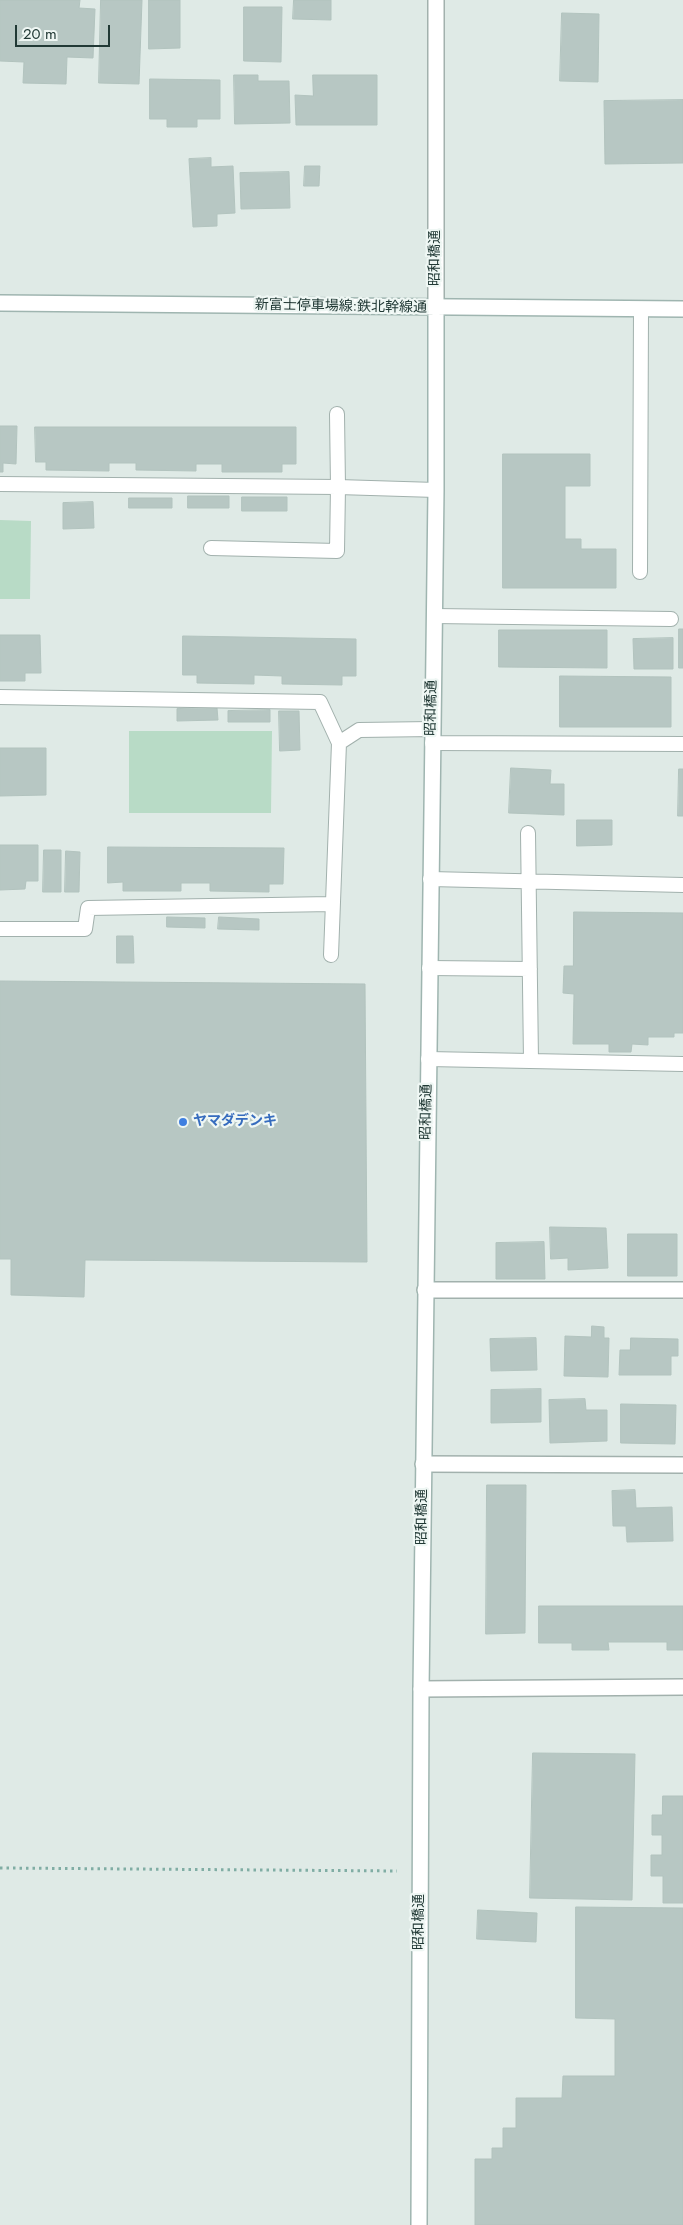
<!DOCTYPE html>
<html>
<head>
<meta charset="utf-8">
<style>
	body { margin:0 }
	#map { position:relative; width:683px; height:2225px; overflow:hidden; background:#dfeae6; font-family:Jost,sans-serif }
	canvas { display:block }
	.scale { position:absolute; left:15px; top:25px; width:95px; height:22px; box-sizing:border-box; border:2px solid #213935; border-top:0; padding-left:6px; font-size:15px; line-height:18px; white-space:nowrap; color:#213935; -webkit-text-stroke:4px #eff7f4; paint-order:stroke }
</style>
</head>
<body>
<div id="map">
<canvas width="683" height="2225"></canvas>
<div class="scale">20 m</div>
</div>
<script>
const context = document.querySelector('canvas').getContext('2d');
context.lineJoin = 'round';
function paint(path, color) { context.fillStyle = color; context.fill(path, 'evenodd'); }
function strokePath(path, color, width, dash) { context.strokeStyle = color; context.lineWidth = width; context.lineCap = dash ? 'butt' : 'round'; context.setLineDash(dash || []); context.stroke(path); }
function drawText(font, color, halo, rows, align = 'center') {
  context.font = font + ' Jost,"Noto Sans JP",sans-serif'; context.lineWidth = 4.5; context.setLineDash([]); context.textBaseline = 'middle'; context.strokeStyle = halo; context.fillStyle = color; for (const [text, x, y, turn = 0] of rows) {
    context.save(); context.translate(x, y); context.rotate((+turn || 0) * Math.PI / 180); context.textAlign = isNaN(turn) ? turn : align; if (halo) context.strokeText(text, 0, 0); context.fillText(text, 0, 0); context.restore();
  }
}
paint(new Path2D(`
	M0,520L31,521L30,599H0Z
	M129,731H272L271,813H129Z`), '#b8dbc6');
const building = new Path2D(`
	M0,0H80L79,8L95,9L93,58L67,57L66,84L23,83L24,62L0,61Z
	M101,0H142L139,84L99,83Z
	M149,0H180V48L149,49Z
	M294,0H331V20L293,19Z
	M244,7H282L281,62L244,61Z
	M562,13L599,14L598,82L560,81Z
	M234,75H258V81H289L290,123L235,124Z
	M313,75H377V125H296L295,95L313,96Z
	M150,79L220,80V119H197V127H167V119H150Z
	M683,100V163L605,164L604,101Z
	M211,158V167L233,166L235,213L217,214V226L193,227L189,159Z
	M305,166H320L319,186H304Z
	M289,172L290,208L241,209L240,173Z
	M0,426H17L16,464L3,463V472H0Z
	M35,427H296V464H282V472H222V464H196V471L136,470V463H109V471L46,470V462H36Z
	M503,454H590V486H565V539H581V549H616V588H503Z
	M188,496H229V508H188Z
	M242,497H287V511H242Z
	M129,498H172V508H129Z
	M93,502L94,528L63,529V503Z
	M679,629H683V668H679Z
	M499,630H607V668L499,667Z
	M0,635H40L41,673H25V681H0Z
	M183,636L356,639V676H342V685L282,684V676L254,675V684L197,683V675H183Z
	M673,638V669H634L633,639Z
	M560,676L671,677V727H560Z
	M217,708L218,720L177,721V709Z
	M270,710V722H228V711Z
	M279,711H299L300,750L280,751Z
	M0,748H46V795L0,796Z
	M511,768L551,770L550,784H564V815L509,813Z
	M679,769H683V816H678Z
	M577,820H612V845L577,846Z
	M0,845H38V881H26L25,889L0,890Z
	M108,847L284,848L283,884H269V892L210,891V883H181V891H123V882L108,883Z
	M44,850H61V892H43Z
	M66,851L80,852L79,892H65Z
	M574,912L683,913V1033H674V1037H648V1045L632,1044L631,1052H609V1044H573L574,994L563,993L564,966H573Z
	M167,917L205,918V928L167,927Z
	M219,917L259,919V930L218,929Z
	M117,936H133L134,963H117Z
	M0,981L365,984L367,1262L85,1260L84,1297L11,1295V1259H0Z
	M550,1227L606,1228L608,1268L568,1270V1258L551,1259Z
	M628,1234H677V1276H628Z
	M544,1242L545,1279H496V1243Z
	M592,1326L604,1327V1338H609L608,1377L564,1376L565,1336L591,1337Z
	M536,1338L537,1370L491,1371L490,1339Z
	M631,1338L678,1339V1356H671V1375H619L620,1350H630Z
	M541,1389V1422L491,1423V1390Z
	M585,1399L586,1410H607V1441L550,1443L549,1400Z
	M621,1404L676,1405L675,1444L621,1443Z
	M487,1485H526L525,1633L486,1634Z
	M635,1490L636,1508L672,1507L673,1541L627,1542L626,1526H613L612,1491Z
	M539,1606H683V1650H667V1642H608L609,1650H572V1643H539Z
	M533,1753L635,1754L632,1900L530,1898Z
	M663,1796H683V1903H663V1876H651V1855H662V1835H652V1815H662Z
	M576,1907L683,1908V2225H475V2159H492V2148H503V2128H516V2098H562L563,2076H615V2019L576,2018Z
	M478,1910L537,1913L536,1942L477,1939Z`);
paint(building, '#b7c7c3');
strokePath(building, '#b2c3be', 1);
const lane = new Path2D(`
	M0,484L338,487L337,414
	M211,548L337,551L338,487L436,490
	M640,572L641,309
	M434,616L671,619
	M0,697L320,702L339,743
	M432,743L683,744
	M528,833L531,1061
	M430,879L683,885
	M0,929H85L88,908L332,904
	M331,955L339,743L359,730L432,729
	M429,968L530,969
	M428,1059L683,1064`);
const street = new Path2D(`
	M436,0V308
	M425,1290H683
	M423,1464L683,1465
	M421,1689L683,1687`);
const secondary = new Path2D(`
	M0,303L683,309
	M419,2225L421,1689L436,490V308`);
strokePath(lane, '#a2b1ad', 16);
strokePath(street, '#a2b1ad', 18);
strokePath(secondary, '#9fb5b0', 18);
strokePath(new Path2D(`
	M0,1868L397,1871`), '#80ada4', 3, [2.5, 4]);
strokePath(lane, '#fff', 14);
strokePath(street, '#fff', 15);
strokePath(secondary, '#fff', 15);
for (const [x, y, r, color] of [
	[183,1122,5,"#3f7fe0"]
]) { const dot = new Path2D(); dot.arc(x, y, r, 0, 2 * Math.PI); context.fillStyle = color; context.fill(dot); strokePath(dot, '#eff7f4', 2); }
drawText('14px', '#213935', '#eff7f4', [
	["昭和橋通",436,258,-90],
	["新富士停車場線:鉄北幹線通",341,307,1],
	["昭和橋通",432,708,-89],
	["昭和橋通",427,1112,-89],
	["昭和橋通",423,1517,-90],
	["昭和橋通",420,1922,-90]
]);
drawText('bold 14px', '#366cbe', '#eff7f4', [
	["ヤマダデンキ",193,1122]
], 'left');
</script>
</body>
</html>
